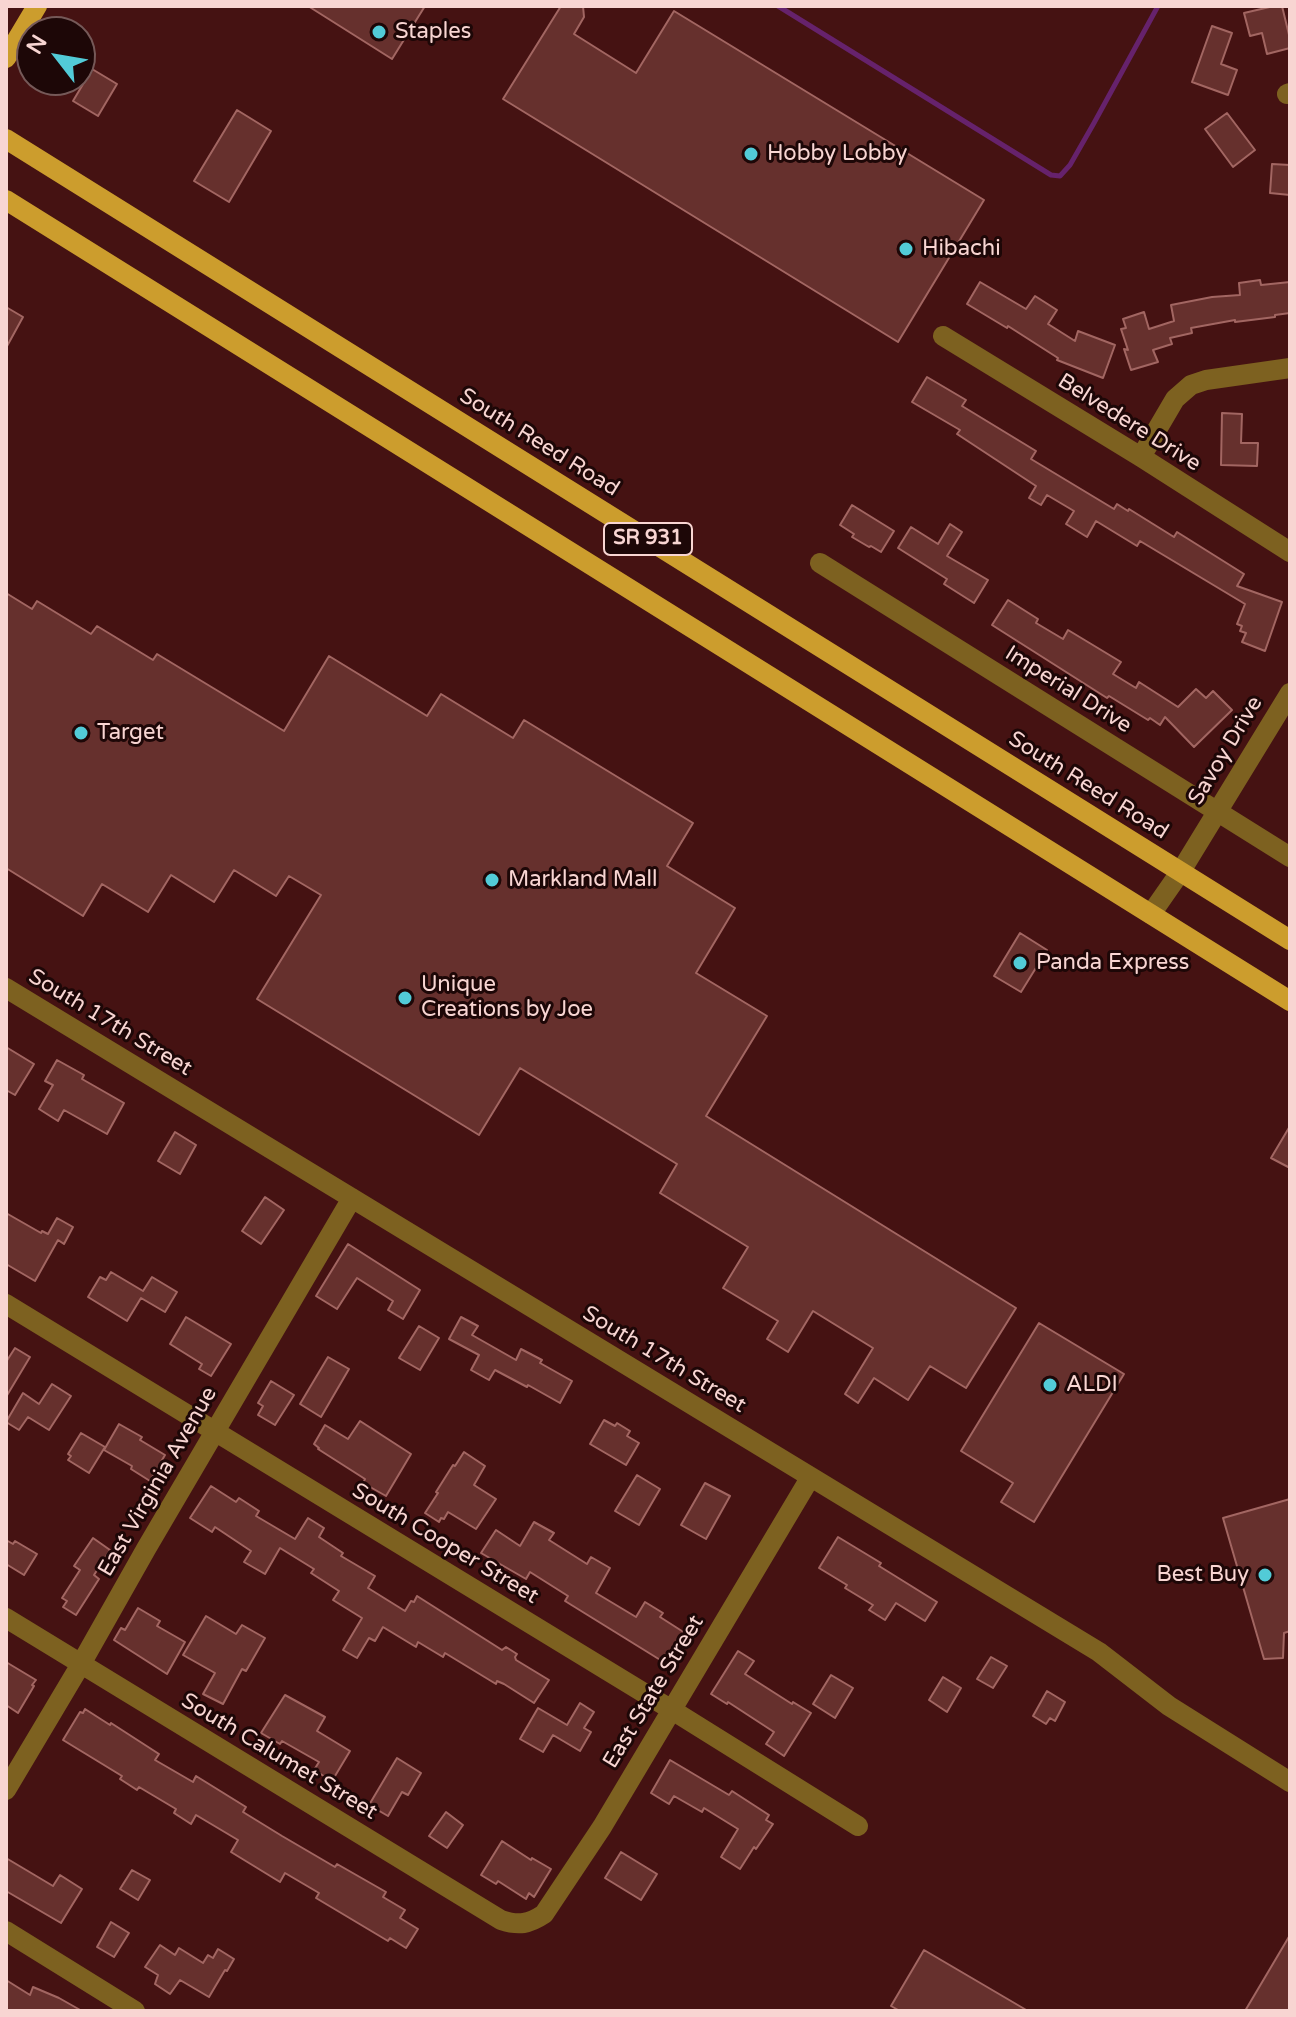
<!DOCTYPE html>
<html>
<head>
<meta charset="utf-8">
<style>
	body { margin:0 }
	#map { position:relative; width:1296px; height:2017px; overflow:hidden; background:#451212; font-family:"Varela Round",sans-serif }
	canvas { display:block }
	.frame { position:absolute; inset:0; border:8px solid #f8d5d2; pointer-events:none }
	.north { position:absolute; left:16px; top:16px; width:80px; height:80px; box-sizing:border-box; background:#1d0707; border:2px solid #755958; border-radius:50%; rotate:301deg; font-size:22px; font-weight:700; line-height:32px; text-align:center; color:#f8d5d2 }
	.north::after { content:''; display:block; margin:auto; width:28px; height:36px; background:#52cbd7; clip-path:polygon(50% 0,100% 100%,50% 72%,0 100%) }
</style>
</head>
<body>
<div id="map">
<canvas width="1296" height="2017"></canvas>
<div class="frame"></div>
<div class="north">N</div>
</div>
<script>
const context = document.querySelector('canvas').getContext('2d');
context.lineJoin = 'round';
function strokePath(path, color, width, dash) { context.strokeStyle = color; context.lineWidth = width; context.lineCap = dash ? 'butt' : 'round'; context.setLineDash(dash || []); context.stroke(path); }
function paint(path, color) { context.fillStyle = color; context.fill(path, 'evenodd'); }
function drawText(font, color, halo, rows, align = 'center') {
  context.font = font + ' "Varela Round",sans-serif'; context.lineWidth = 6; context.setLineDash([]); context.textBaseline = 'middle'; context.strokeStyle = halo; context.fillStyle = color; for (const [text, x, y, turn = 0] of rows) {
    context.save(); context.translate(x, y); context.rotate((+turn || 0) * Math.PI / 180); context.textAlign = isNaN(turn) ? turn : align; if (halo) context.strokeText(text, 0, 0); context.fillText(text, 0, 0); context.restore();
  }
}
strokePath(new Path2D(`
	M778,6L1051,175L1060,176L1070,165L1094,123L1158,6`), '#66226c', 5);
const building = new Path2D(`
	M308,6H425L392,59Z
	M561,6H583L584,17L574,34L636,73L674,11L984,200L898,342L503,99Z
	M1274,6H1282L1290,39V48L1267,54L1262,33L1250,36L1244,13Z
	M1212,26L1232,33L1221,64L1237,70L1228,95L1192,82Z
	M92,69L117,84L98,116L73,101Z
	M237,110L271,131L229,202L194,181Z
	M1227,113L1255,150L1233,167L1205,129Z
	M1272,164L1290,165V195L1270,193Z
	M1260,280L1261,285L1290,282V313L1275,315V317L1235,322V320L1191,328L1192,333L1170,338L1172,344L1153,350L1158,362L1131,370L1124,349L1128,350L1121,329L1126,328L1123,319L1144,312L1149,329L1174,321L1171,305L1212,297L1240,295L1239,283Z
	M980,282L1026,309L1035,296L1057,310L1048,324L1075,341L1078,331L1115,345L1103,378L1057,360L1058,358L1008,326L1007,328L967,304Z
	M6,307L23,317L6,348Z
	M927,377L966,400L962,406L1036,451L1031,459L1114,509L1117,504L1128,511L1129,509L1174,537L1177,532L1244,574L1237,586L1282,602L1265,651L1242,642L1246,633L1240,631L1242,626L1237,624L1245,604L1140,541L1137,546L1096,521L1087,537L1066,524L1074,511L1047,495L1041,505L1029,498L1036,486L957,434L960,430L912,402Z
	M1222,413L1242,414L1241,443H1258L1257,466L1221,465Z
	M852,505L894,531L881,552L871,546L869,547L852,537L854,534L840,525Z
	M950,524L962,532L947,556L988,580L974,603L944,584L947,579L898,548L911,527L938,544Z
	M6,593L32,609L37,601L91,634L97,626L153,660L157,654L284,731L329,656L427,716L441,694L513,738L524,720L693,823L667,866L735,908L696,973L767,1016L706,1116L1016,1308L966,1388L930,1366L908,1400L874,1378L858,1403L845,1394L873,1348L813,1311L788,1352L767,1339L778,1321L723,1288L748,1247L660,1193L677,1164L520,1068L479,1135L257,999L321,895L289,876L276,896L234,870L214,902L171,875L148,912L102,884L83,916L6,868Z
	M1008,600L1038,619L1036,623L1063,639L1068,630L1121,662L1113,674L1136,688L1139,682L1178,707L1196,689L1206,698L1213,691L1232,710L1194,747L1165,717L1160,725L1150,718L1148,720L1109,696L1107,698L992,625Z
	M1020,933L1047,950L1021,992L994,976Z
	M6,1047L34,1064L15,1095L6,1090Z
	M57,1060L84,1075L82,1079L124,1103L107,1134L64,1110L58,1121L39,1109L53,1085L45,1081Z
	M1290,1126V1168L1271,1158Z
	M175,1132L196,1145L180,1174L158,1161Z
	M265,1197L284,1210L261,1244L242,1231Z
	M6,1213L41,1233L42,1231L48,1234L57,1218L73,1227L64,1244L58,1240L35,1281L6,1264Z
	M348,1244L420,1290L403,1319L388,1310L393,1301L357,1278L337,1309L316,1296Z
	M111,1272L143,1291L152,1277L177,1292L165,1312L141,1298L127,1321L88,1297L100,1277L106,1280Z
	M186,1317L231,1344L211,1376L199,1369L202,1364L170,1344Z
	M461,1317L478,1326L472,1335L516,1360L521,1349L542,1360L540,1363L572,1381L560,1403L528,1385L527,1387L495,1370L489,1380L471,1370L479,1355L449,1339Z
	M1039,1323L1124,1374L1034,1522L1001,1502L1013,1483L961,1451Z
	M419,1326L439,1338L420,1370L399,1358Z
	M15,1348L30,1357L6,1397V1362Z
	M328,1357L349,1369L321,1417L300,1404Z
	M271,1381L294,1395L275,1425L258,1415L263,1406L258,1403Z
	M52,1384L71,1396L49,1430L28,1417L19,1430L6,1422L23,1393L39,1404Z
	M604,1420L615,1426L617,1423L630,1431L627,1436L639,1443L626,1465L590,1444Z
	M360,1421L411,1454L386,1496L363,1483L365,1479L318,1449L319,1448L314,1444L325,1425L348,1439Z
	M119,1424L142,1437L140,1440L165,1455L150,1481L131,1469L132,1466L104,1450Z
	M81,1433L105,1447L89,1473L68,1460L71,1456L68,1454Z
	M464,1452L485,1466L474,1485L496,1499L476,1529L448,1512L444,1519L441,1518L439,1522L425,1513L438,1493L436,1492L453,1465L455,1466Z
	M637,1475L660,1489L639,1525L615,1511Z
	M705,1483L730,1496L706,1539L681,1525Z
	M211,1486L236,1502L239,1498L259,1511L256,1516L295,1539L308,1518L324,1528L319,1537L343,1553L341,1556L375,1576L368,1588L405,1611L411,1601L414,1602L417,1596L502,1650L506,1647L517,1654L515,1657L516,1660L549,1680L534,1703L504,1684L497,1681L496,1684L445,1653L443,1657L418,1642L416,1647L383,1627L375,1641L369,1638L357,1658L343,1650L362,1618L333,1600L339,1591L311,1573L314,1569L280,1548L265,1574L244,1562L251,1551L215,1527L212,1532L190,1518Z
	M1290,1499V1631L1284,1633L1283,1658L1264,1659L1223,1518Z
	M534,1522L554,1533L549,1540L587,1564L591,1557L610,1568L596,1593L636,1617L645,1602L663,1613L660,1617L685,1633L680,1641L684,1644L670,1666L565,1601L568,1596L530,1572L526,1579L481,1553L496,1530L520,1546Z
	M838,1537L881,1563L879,1566L937,1602L925,1621L896,1603L885,1620L869,1610L873,1605L845,1588L847,1585L819,1568Z
	M93,1538L110,1550L94,1575L99,1579L76,1615L63,1607L67,1601L62,1598L80,1570L74,1566Z
	M6,1540L13,1544L15,1541L37,1554L24,1575L6,1564Z
	M138,1608L160,1621L157,1626L185,1642L167,1674L114,1640L121,1628L125,1630Z
	M206,1616L236,1634L242,1625L265,1638L246,1671L242,1669L223,1704L203,1694L215,1673L183,1655Z
	M738,1651L754,1661L745,1674L792,1704L793,1702L811,1713L784,1756L766,1744L774,1732L728,1702L727,1704L711,1694Z
	M991,1657L1007,1666L993,1688L977,1679Z
	M6,1662L36,1680L32,1685L34,1686L18,1713L6,1705Z
	M831,1675L853,1688L835,1718L813,1704Z
	M943,1677L961,1688L947,1712L929,1700Z
	M1047,1691L1065,1702L1055,1721L1050,1718L1046,1724L1033,1716Z
	M285,1695L325,1717L317,1731L350,1751L332,1781L314,1770L319,1762L282,1741L280,1744L261,1733Z
	M580,1703L594,1712L584,1728L591,1732L580,1751L553,1735L543,1752L520,1739L538,1708L567,1725Z
	M85,1709L110,1725L111,1723L159,1754L155,1760L193,1782L196,1776L246,1807L243,1812L282,1836L335,1867L337,1864L386,1892L383,1897L405,1910L400,1918L418,1929L406,1948L390,1938L388,1941L316,1898L319,1893L285,1873L280,1882L249,1863L231,1852L238,1840L196,1815L191,1824L174,1813L176,1809L139,1787L137,1790L120,1779L122,1776L63,1740L80,1712L83,1713Z
	M397,1758L421,1773L408,1795L402,1792L388,1816L369,1805Z
	M670,1760L729,1795L732,1791L769,1815L766,1820L773,1824L756,1849L754,1847L740,1869L721,1857L738,1829L704,1808L702,1812L674,1796L669,1804L651,1793Z
	M446,1812L463,1825L447,1848L429,1836Z
	M502,1841L531,1860L532,1858L551,1869L534,1897L529,1893L526,1899L498,1881L496,1884L481,1875Z
	M621,1852L657,1874L641,1900L605,1878Z
	M6,1858L53,1886L60,1875L82,1889L61,1923L6,1891Z
	M132,1870L150,1880L138,1900L120,1889Z
	M111,1922L129,1933L114,1957L97,1947Z
	M1290,1935V2011H1245Z
	M160,1945L175,1955L179,1948L203,1963L208,1955L213,1958L218,1949L234,1959L227,1971L225,1970L209,1997L180,1980L170,1994L155,1984L158,1975L145,1967Z
	M924,1950L1028,2011H900L891,2006Z
	M6,1980L30,1995L33,1987L59,1998L82,2011H6Z`);
paint(building, '#66302d');
strokePath(building, '#a26662', 2);
strokePath(new Path2D(`
	M1287,94L1290,93
	M943,336L1141,457L1290,552
	M1141,457L1175,399L1191,385L1206,380L1290,368
	M820,563L1290,857
	M1151,914L1181,871L1290,693
	M6,988L1099,1652L1169,1706L1290,1782
	M6,1304L672,1710L858,1826
	M6,1618L501,1920C519,1926 529,1924 544,1914L602,1827L810,1478
	M6,1790L81,1664L146,1549L352,1198
	M6,1931L135,2011`), '#7d6120', 20);
strokePath(new Path2D(`
	M6,58L37,6
	M6,139L1290,940
	M6,200L1290,1001`), '#cc9d2d', 20);
for (const [x, y, r, color] of [
	[379,32,8,"#52cbd7"],
	[751,154,8,"#52cbd7"],
	[906,249,8,"#52cbd7"],
	[81,733,8,"#52cbd7"],
	[492,880,8,"#52cbd7"],
	[1020,963,8,"#52cbd7"],
	[405,998,8,"#52cbd7"],
	[1050,1385,8,"#52cbd7"],
	[1265,1575,8,"#52cbd7"]
]) { const dot = new Path2D(); dot.arc(x, y, r, 0, 2 * Math.PI); context.fillStyle = color; context.fill(dot); strokePath(dot, '#1d0707', 3); }
for (const [x, y, w] of [
	[648,539,88]
]) { const box = new Path2D(); box.roundRect(x - w / 2, y - 16, w, 32, 6); context.fillStyle = '#1d0707'; context.fill(box); strokePath(box, '#f8d5d2', 2); }
drawText('bold 20px', '#f8d5d2', null, [
	["SR 931",648,539]
]);
drawText('22px', '#f8d5d2', '#1d0707', [
	["Staples",395,32],
	["Hobby Lobby",767,154],
	["Hibachi",922,249],
	["Target",97,733],
	["Markland Mall",508,880],
	["Panda Express",1036,963],
	["Unique",421,985],
	["Creations by Joe",421,1010],
	["ALDI",1066,1385],
	["Best Buy",1249,1575,"right"]
], 'left');
drawText('22px', '#f8d5d2', '#1d0707', [
	["Belvedere Drive",1129,423,32],
	["South Reed Road",539,443,32],
	["Imperial Drive",1068,690,32],
	["Savoy Drive",1226,751,-59],
	["South Reed Road",1088,786,32],
	["South 17th Street",110,1023,31],
	["South 17th Street",664,1360,31],
	["East Virginia Avenue",158,1482,-60],
	["South Cooper Street",445,1544,31],
	["East State Street",654,1692,-59],
	["South Calumet Street",279,1757,31]
]);
</script>
</body>
</html>
